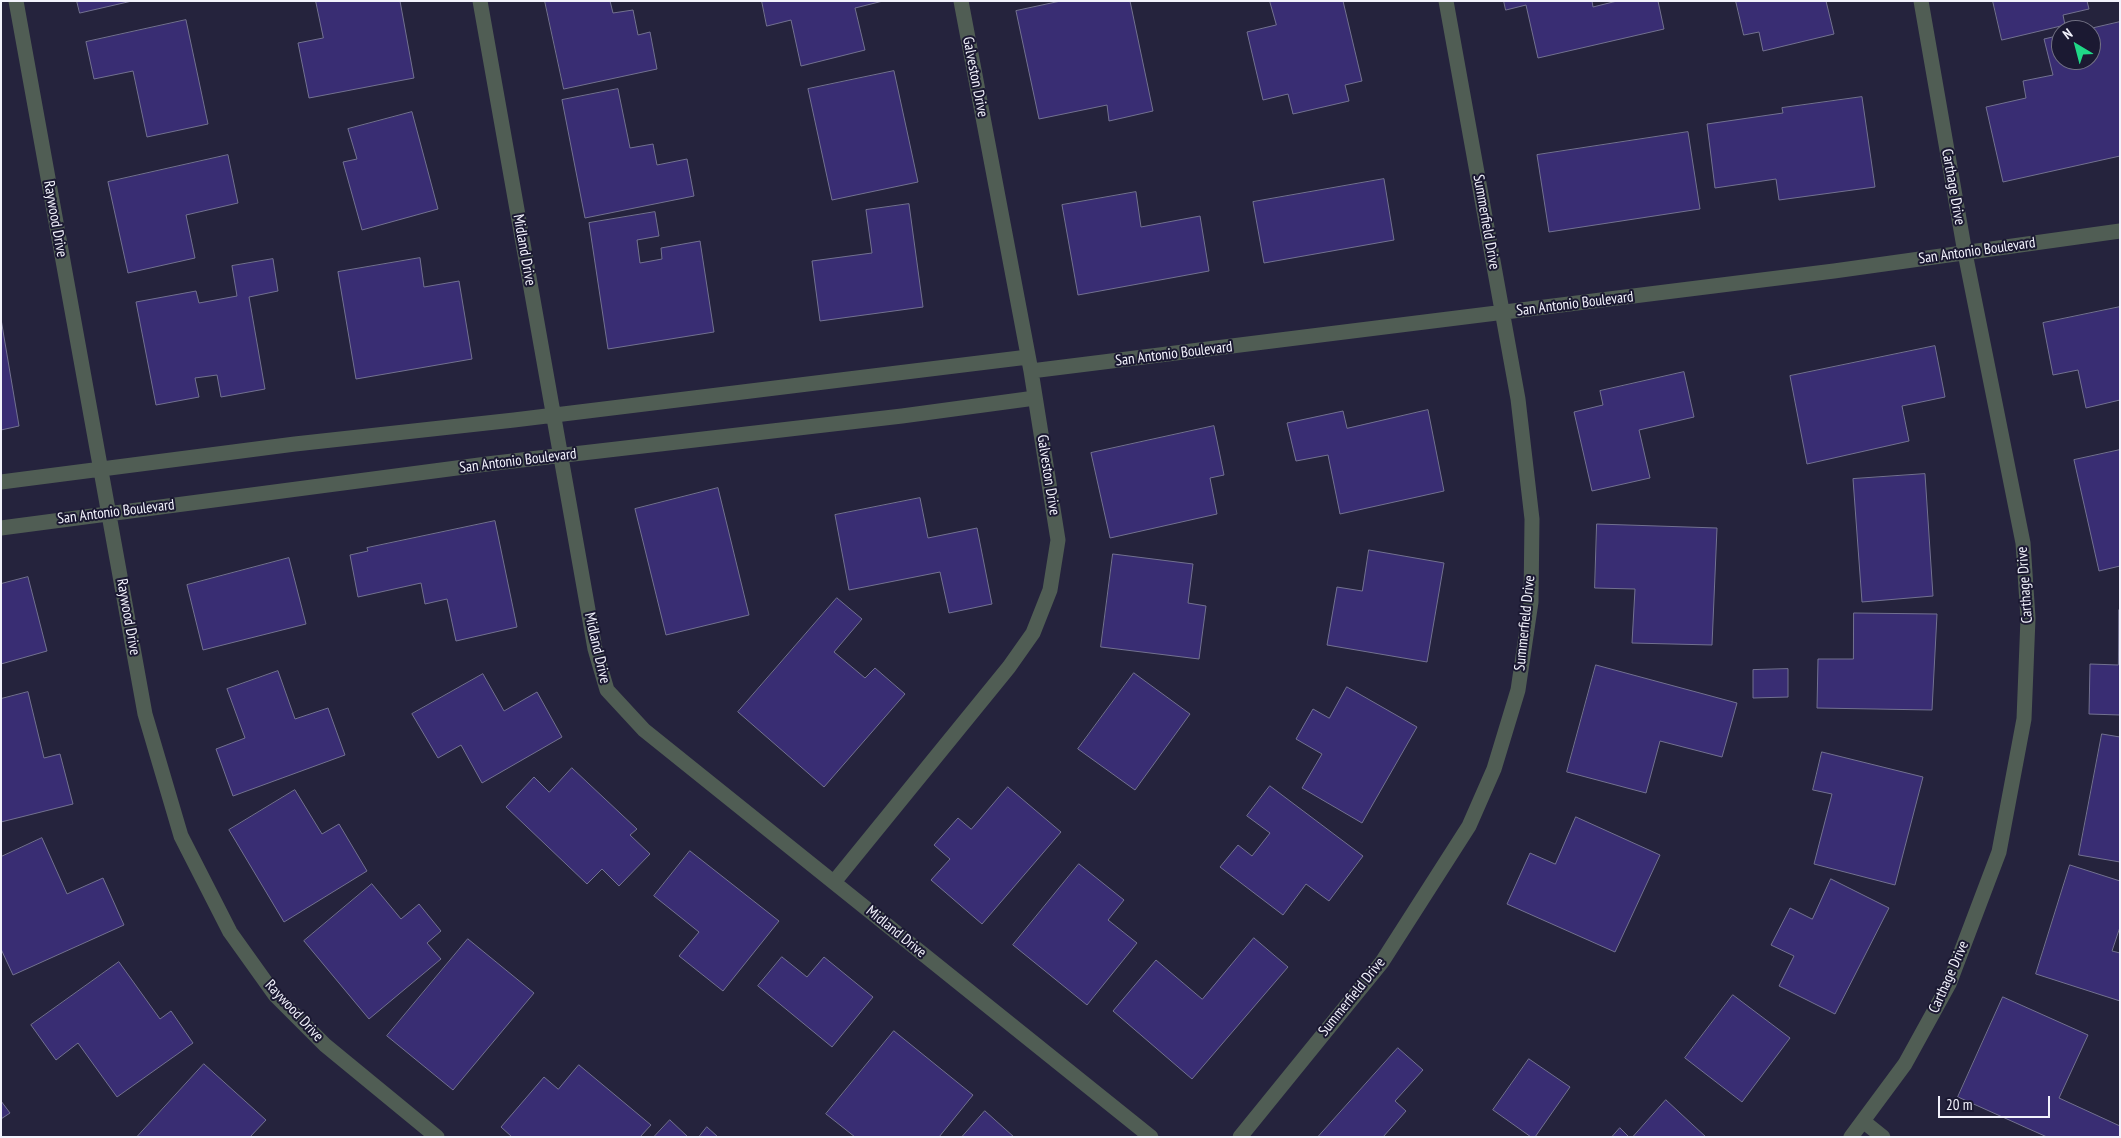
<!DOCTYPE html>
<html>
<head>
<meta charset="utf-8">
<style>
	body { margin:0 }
	#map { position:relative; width:2121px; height:1138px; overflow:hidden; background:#25233d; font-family:"PT Sans Narrow",sans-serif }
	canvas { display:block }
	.frame { position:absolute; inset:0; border:2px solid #f2f2fc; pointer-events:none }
	.north { position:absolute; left:2051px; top:20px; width:50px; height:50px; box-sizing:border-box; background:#1b1932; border:1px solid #717083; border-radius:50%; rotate:323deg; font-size:14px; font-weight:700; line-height:20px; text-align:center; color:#f2f2fc }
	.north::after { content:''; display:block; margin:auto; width:18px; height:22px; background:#20d887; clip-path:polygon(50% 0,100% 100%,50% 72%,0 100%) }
	.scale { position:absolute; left:1938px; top:1096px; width:112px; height:22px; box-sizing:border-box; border:2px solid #f2f2fc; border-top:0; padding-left:6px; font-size:15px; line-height:18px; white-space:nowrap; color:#f2f2fc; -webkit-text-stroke:4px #1b1932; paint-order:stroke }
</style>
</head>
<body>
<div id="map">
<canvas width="2121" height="1138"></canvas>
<div class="frame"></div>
<div class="north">N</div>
<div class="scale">20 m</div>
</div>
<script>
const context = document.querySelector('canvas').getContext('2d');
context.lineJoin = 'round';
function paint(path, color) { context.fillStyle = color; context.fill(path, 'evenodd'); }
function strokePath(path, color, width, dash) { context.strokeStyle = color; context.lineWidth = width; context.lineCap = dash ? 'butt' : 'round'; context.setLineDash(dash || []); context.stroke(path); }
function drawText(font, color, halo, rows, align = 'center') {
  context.font = font + ' "PT Sans Narrow",sans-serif'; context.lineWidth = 4; context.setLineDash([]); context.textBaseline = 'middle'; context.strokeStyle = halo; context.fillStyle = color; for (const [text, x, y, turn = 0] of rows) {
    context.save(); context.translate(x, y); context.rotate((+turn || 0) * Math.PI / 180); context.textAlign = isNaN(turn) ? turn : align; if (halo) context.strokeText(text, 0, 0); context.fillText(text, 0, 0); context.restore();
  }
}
const building = new Path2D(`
	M77,1H132L80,13Z
	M316,1H400L414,78L309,98L298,43L323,38Z
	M545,1H610L613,13L633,10L638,35L650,32L657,69L564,89Z
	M762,1H883L855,8L865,50L801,66L791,20L767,26Z
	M1061,1H1130L1153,111L1109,121L1107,105L1039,119L1016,11Z
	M1270,1H1343L1362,81L1345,85L1349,101L1293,114L1288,94L1263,100L1247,32L1276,25Z
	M1504,1H1592L1593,7L1617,1H1658L1664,29L1538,58L1526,5L1506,10Z
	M1736,1H1826L1834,34L1763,51L1759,32L1744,35Z
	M1993,1H2087L2089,9L2063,15L2065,25L2002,40Z
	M186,20L208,124L147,137L133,71L94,79L86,42Z
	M2120,22V156L2003,182L1986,107L2026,98L2023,81L2053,75L2044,39L2061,35V60H2091V30H2084Z
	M894,71L918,182L832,200L808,89Z
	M618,89L630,148L653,144L657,165L687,159L694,196L585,218L562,100Z
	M1862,97L1875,187L1779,200L1776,179L1715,188L1707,124L1783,113L1782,108Z
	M412,112L438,209L362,230L343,162L357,159L348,129Z
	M1688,132L1700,209L1549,232L1537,155Z
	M228,155L238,203L186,215L195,258L128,273L108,182Z
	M1384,179L1394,240L1264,263L1253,202Z
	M1136,192L1141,227L1200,216L1209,271L1078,295L1062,205Z
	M909,204L923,307L820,321L812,261L872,253L866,210Z
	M655,212L659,236L637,240L640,263L662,259L661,248L700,241L714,332L608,349L589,223Z
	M420,258L424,287L459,281L472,359L356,379L338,272Z
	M273,259L278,291L249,297L265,389L221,397L217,375L195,378L199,397L156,405L136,302L196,291L199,303L237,296L232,266Z
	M2120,307V400L2086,408L2078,370L2053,375L2043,323Z
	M1,319L19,426L1,430Z
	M1935,346L1945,397L1902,406L1909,441L1807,464L1790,376Z
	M1684,372L1694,417L1639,430L1650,478L1592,491L1574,412L1603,405L1600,391Z
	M1428,410L1444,491L1340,514L1328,455L1296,461L1287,423L1343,411L1347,428Z
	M1214,426L1224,475L1210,478L1217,514L1110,538L1091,453Z
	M2120,450V566L2099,571L2074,460Z
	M1925,474L1933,596L1862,602L1853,479Z
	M718,488L749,615L666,635L635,509Z
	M920,498L928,538L977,528L992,604L949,613L940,572L849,590L835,515Z
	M495,521L517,627L456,641L447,599L425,604L421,583L358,597L350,555L368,551L367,548Z
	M1597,524L1717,528L1712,645L1632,643L1635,589L1595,588Z
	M1369,550L1444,563L1427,662L1327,645L1337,587L1362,591Z
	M1113,554L1193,564L1188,603L1206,606L1199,659L1101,647Z
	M289,558L306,624L203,650L187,585Z
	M28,577L47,651L1,664V584Z
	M837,598L862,619L834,652L865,678L875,668L905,694L824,787L738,712Z
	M2119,610L2120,715L2089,714L2090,664L2118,665Z
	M1854,613L1937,614L1932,710L1817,708L1818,659H1853Z
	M1596,665L1737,703L1722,757L1660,741L1646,793L1567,772Z
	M1788,669V697L1753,698V670Z
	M278,671L295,719L328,708L345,755L233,796L216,749L245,738L227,689Z
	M1134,673L1190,714L1135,790L1078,749Z
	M483,674L504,711L537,692L562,737L482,783L461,745L438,758L412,714Z
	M1347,687L1417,727L1362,823L1302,788L1322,754L1296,739L1313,709L1329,718Z
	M28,692L44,758L60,754L73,804L1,822V699Z
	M2102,734L2120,737V862L2079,855Z
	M1822,752L1923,777L1895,885L1814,864L1832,794L1813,790Z
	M572,768L637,829L630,835L650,854L619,886L602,869L587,884L506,807L534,777L549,792Z
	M1270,786L1363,856L1329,901L1306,884L1283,915L1220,867L1238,845L1252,856L1270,833L1247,816Z
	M1008,787L1061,832L982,924L931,880L950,859L934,845L958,818L971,829Z
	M295,790L322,834L339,824L367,871L284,922L229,830Z
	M1576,817L1660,855L1615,952L1507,904L1530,853L1555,864Z
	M42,838L67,894L103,878L124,925L13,975L1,949V857Z
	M690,851L779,921L723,991L679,956L699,932L654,896Z
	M1079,864L1124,900L1108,920L1137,943L1087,1005L1013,945Z
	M2070,865L2120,881V927L2112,951L2120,953V1001L2036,974Z
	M1831,879L1889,908L1835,1014L1779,986L1794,956L1771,945L1790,908L1812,919Z
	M372,884L401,919L419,904L441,931L427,943L441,959L369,1019L304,941Z
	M1254,938L1288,967L1192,1079L1113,1011L1156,960L1202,999Z
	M468,939L534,993L453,1090L387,1036Z
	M782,957L807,977L824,957L873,997L832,1047L758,986Z
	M119,962L160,1019L171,1011L193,1043L117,1097L78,1043L56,1060L31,1025Z
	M1733,995L1790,1038L1742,1102L1685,1058Z
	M2003,997L2088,1035L2059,1098L2120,1126V1137H2047L1958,1097Z
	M894,1031L973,1095L939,1137H855L826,1114Z
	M1398,1048L1423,1070L1395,1101L1406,1111L1383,1137H1318Z
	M1529,1059L1570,1087L1535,1137H1531L1493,1110Z
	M204,1064L266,1120L250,1137H137Z
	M579,1065L651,1125L640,1137H512L501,1127L544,1077L558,1089Z
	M1666,1100L1706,1137H1633Z
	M1,1101L10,1113L1,1119Z
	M985,1111L1014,1137H962Z
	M670,1120L688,1137H654Z
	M707,1127L718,1137H699Z
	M1620,1128L1629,1137H1612Z`);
paint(building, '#392d73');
strokePath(building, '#727190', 1);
strokePath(new Path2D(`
	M16,1L145,714L181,836L230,932L275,995L325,1045L437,1137
	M480,1L595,649L607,690L644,730L1151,1137
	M1031,371L1834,271L2120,231
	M1,482L295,444L514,420L1028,357
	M1,528L487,464L902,416L1035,398
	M834,882L1009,667L1033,633L1050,590L1058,540L1031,371L961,1
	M1863,1121L1883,1137
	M1240,1137L1382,962L1469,826L1494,769L1518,690L1531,602L1532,519L1518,399L1446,1
	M1851,1137L1905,1064L1949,984L1999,852L2024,719L2028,618L2023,543L1965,253L1921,1`), '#505d54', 15);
drawText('15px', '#f2f2fc', '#1b1932', [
	["Galveston Drive",975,77,79],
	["Carthage Drive",1953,187,80],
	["Raywood Drive",55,219,80],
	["Summerfield Drive",1486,222,80],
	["Midland Drive",524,250,80],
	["San Antonio Boulevard",1977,251,-8],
	["San Antonio Boulevard",1575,304,-7],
	["San Antonio Boulevard",1174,354,-7],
	["San Antonio Boulevard",518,461,-7],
	["Galveston Drive",1048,475,81],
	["San Antonio Boulevard",116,512,-7],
	["Carthage Drive",2025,585,-94],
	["Raywood Drive",128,617,80],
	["Summerfield Drive",1525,623,-84],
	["Midland Drive",597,648,77],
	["Midland Drive",896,932,39],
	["Carthage Drive",1949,977,-66],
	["Summerfield Drive",1352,997,-51],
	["Raywood Drive",294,1011,47]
]);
</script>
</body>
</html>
